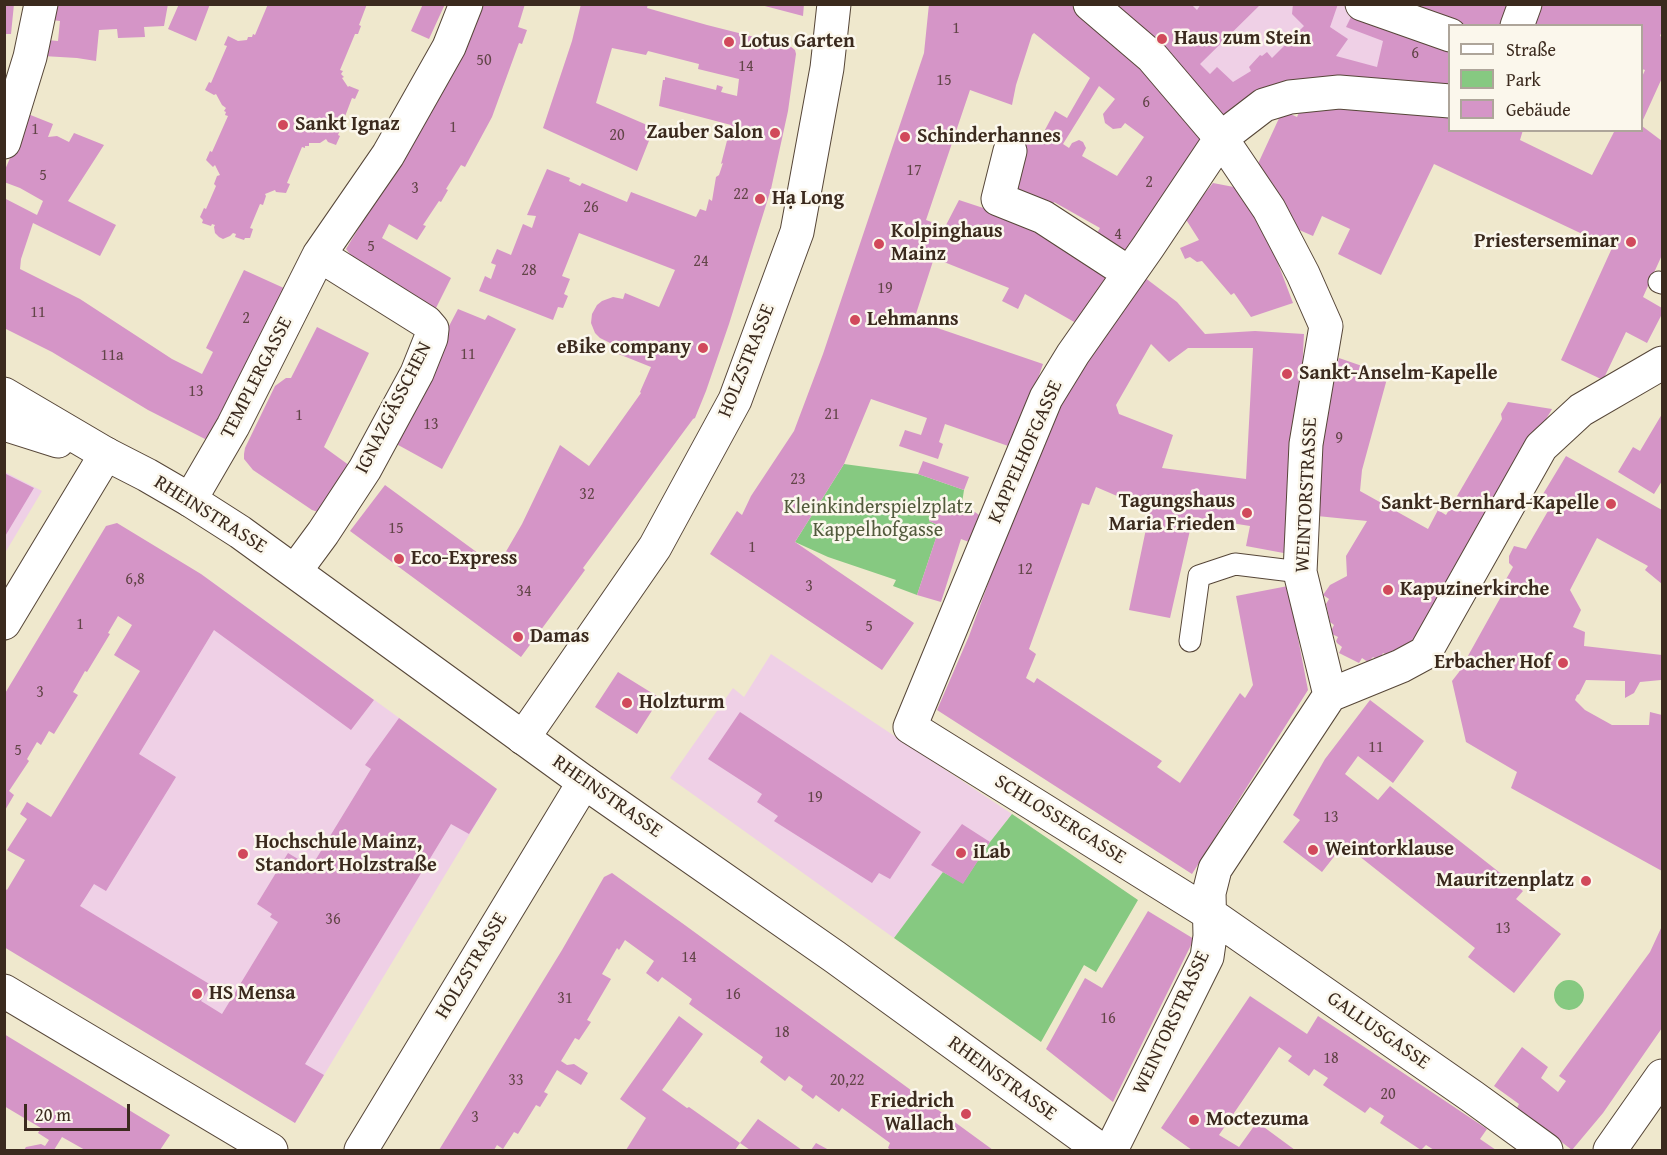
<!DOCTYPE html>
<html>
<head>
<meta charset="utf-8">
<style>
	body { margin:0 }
	#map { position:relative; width:1667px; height:1155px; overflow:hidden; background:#efe8cd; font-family:"Gentium Book Plus",serif }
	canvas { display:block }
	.frame { position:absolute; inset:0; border:6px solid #3b2a1e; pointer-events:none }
	.legend { position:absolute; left:1448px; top:24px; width:195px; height:108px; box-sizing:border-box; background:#fbf7ec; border:2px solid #aea59a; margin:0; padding:8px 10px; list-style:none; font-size:18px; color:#3b2a1e }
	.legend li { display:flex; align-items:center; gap:12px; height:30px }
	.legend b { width:30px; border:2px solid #aea59a }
	.scale { position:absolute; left:24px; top:1104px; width:106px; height:27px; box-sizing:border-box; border:3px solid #3b2a1e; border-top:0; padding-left:8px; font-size:18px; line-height:21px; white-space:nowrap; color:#3b2a1e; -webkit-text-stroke:4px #fbf7ec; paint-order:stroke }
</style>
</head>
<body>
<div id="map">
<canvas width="1667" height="1155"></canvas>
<div class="frame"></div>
<ul class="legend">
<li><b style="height:8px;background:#fff"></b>Straße</li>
<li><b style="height:16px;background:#86c981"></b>Park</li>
<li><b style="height:16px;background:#d595c7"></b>Gebäude</li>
</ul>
<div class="scale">20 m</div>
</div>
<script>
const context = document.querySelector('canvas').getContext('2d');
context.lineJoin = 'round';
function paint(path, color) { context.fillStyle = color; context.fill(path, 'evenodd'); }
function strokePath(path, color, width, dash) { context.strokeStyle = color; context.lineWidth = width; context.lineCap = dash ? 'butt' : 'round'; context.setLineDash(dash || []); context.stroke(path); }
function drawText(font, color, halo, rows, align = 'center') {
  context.font = font + ' "Gentium Book Plus",serif'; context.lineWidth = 5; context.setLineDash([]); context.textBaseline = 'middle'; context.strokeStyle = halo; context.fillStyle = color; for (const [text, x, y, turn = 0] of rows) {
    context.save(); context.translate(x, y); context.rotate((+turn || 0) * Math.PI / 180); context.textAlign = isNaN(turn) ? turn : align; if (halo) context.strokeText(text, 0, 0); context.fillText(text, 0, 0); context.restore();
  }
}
paint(new Path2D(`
	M1106,5H1518L1450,26L1449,94L1372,87L1221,124Z
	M5,472L42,491L5,553Z
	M201,574L497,789L295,1123L5,947Z
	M771,654L1012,814L990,842L963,884L943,872L894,938L670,778L733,688L744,697Z`), '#efd0e6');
paint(new Path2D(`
	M844,464L918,474L964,490L962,503L936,501L929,521L940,526L917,595L893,586L896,580L828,557L795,542Z
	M1012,814L1138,900L1096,972L1084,965L1041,1042L894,938L943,872L963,883L990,842Z
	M1554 995a15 15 0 1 1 30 0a15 15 0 1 1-30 0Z`), '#86c981');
paint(new Path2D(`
	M4,4H14L11,34H4Z
	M56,4H168L164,26L144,27L145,37L118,38L117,29L99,30L96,61L77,58L43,56L47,40L58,41L60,21L52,20Z
	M179,4H210L196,41L168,29Z
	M268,4H367L359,25L361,26L358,34H355L340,70L343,71L341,74L344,77L342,78L348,87L349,86L359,90L355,99L352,98L338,135L340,136L336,145L328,142L326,139L320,143H309V146H305V148L302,147L287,183L290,184L286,193L276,192L275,190L265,194L266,196L263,205L260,204L250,228L253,229L250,238H245L244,240L235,237L236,234L233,233L230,236L223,239L219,237L215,233L214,227L215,225L212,224L211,226L202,223L203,220L200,217L204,208L206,209L216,186L214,184L217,176L220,175L215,165L213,167L206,160L210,151L212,152L228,116L225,115L226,112L224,111L226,108L222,105L216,94L214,95L205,90L209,82L211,83L227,46L224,45L228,36L238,41L247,40L248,37H252L253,34L255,35Z
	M423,4H445L429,39L411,31Z
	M484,4H525L518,27L527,30L522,44L519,43L492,117L465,167L461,165L446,189L448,190L441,202L439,201L423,225L426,226L417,240L389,224L382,238L451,278L431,318L373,283L346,249L392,173L476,23Z
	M581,4H648L647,8L707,25L790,46L795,50L796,54L788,111L771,189L729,324L706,391L695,418L693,419L583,568L585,570L521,657L350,531L385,485L497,567L522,524L560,445L589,466L641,393L640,392L651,367L616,353L618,347L600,338L595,333L591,323L592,314L597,305L602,301L613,297L623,299L625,293L659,307L675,270L579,233L562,276L570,279L564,294L568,296L563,308L558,307L553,320L479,291L485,276L491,279L496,265L491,263L497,249L511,255L523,224L532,228L536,216L527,215L547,169L570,178L569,181L580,186L582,183L627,202L631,192L696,217L700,209L706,211L709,199L712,201L716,177L719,175L723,163L721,164L731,125L659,106L663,80H665V77L716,90L717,85L723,87L721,92L737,96L739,79L698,69L699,64L648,51L646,55L612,48L596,103L654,128L637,171L543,128L572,41Z
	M761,4H804L803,16L761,5Z
	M929,4H1031L1044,6L1075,4L1140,61L1203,137L1124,263L1091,243L1100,228L1054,202L1048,216L1007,187L1019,156L1029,139L1038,143L1055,111L1067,118L1090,78L1034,33L1032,35L1016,85L1012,105L970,90L926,220L945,227L959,200L1044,228L1110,272L1076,323L1025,294L1018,309L1002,301L1009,288L934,258L914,320L1043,364L1014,448L945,424L939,442L943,444L938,459L899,446L905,430L921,435L927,418L871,399L844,464L795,542L914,623L882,670L710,554L737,511L742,515L751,496L794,431L823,354L924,53ZM1099,86L1115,99L1103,114L1105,123L1113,129L1121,128L1125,123L1144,137L1117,176L1082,156L1086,148L1083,142L1079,140L1072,143L1069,148L1063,144ZM901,223L921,230L918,237L899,230Z
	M1106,4H1191L1197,10L1201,4H1261L1200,64L1210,74L1217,67L1233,82L1251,71L1249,67L1260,55L1262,56L1267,52L1272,58L1304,26L1292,14L1293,4H1338L1330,27L1348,39L1336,56L1377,67L1383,41L1346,27L1355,9L1449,40V94L1268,87L1221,124Z
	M1385,4H1518L1510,26H1449Z
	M1531,4H1662V31L1660,36L1662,37V78L1642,122V77L1645,70L1642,69V26H1523Z
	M1301,108L1449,109V130H1523L1520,140L1592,175L1615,130H1642V126L1662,141V255L1643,297L1662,308V314L1647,343L1626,332L1603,380L1561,360L1612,248L1434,164L1381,275L1338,254L1350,229L1322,216L1313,236L1297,229L1256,168L1281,114L1284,111L1297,117Z
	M23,112L53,124L48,137L57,136L69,142L74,133L104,145L68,201L116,225L100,256L33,223L21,259L20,269L80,299L172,359L202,374L213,352L206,348L244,270L286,289L216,435L205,439L148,410L52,352L4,328V198L37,215L43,201L20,188L4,182V172L17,142Z
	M1213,183L1239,188L1271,245L1293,303L1251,317L1234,293L1231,295L1202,261L1197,262L1190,257L1185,259L1180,248L1199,240L1185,218Z
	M1144,277L1177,302L1205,334L1255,331L1304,334L1295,507L1289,554L1246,546L1250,526L1193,517L1170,618L1129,610L1150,510L1096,487L1089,505L1082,503L1029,649L1036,654L1026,678L1034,683L1037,678L1162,761L1157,767L1180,783L1240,693L1245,698L1253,685L1236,596L1288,586L1308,690L1192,874L937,710L969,636L1025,482L1067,391ZM1151,344L1169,362L1188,348H1253L1246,479L1162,468L1173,435L1119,414L1116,405Z
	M458,309L485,320L488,315L516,329L442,469L389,440Z
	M317,327L369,353L324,447L357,471L318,512L312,510L253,470L244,459V454L245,448L275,386L286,378H291Z
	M1339,358L1388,375L1362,470L1360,491L1428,529L1438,510L1446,515L1502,419L1501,414L1508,402L1552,409L1480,533L1416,649L1387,655L1383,653L1379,660L1373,657L1368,662L1362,658L1359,663L1339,653L1342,647L1337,643L1336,641L1338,637L1330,633L1334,625L1330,622L1326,604L1329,599L1323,595L1330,585L1347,576L1346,556L1367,521L1307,515L1320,427Z
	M1662,414V481L1654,494L1618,472L1633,447L1640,451Z
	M1566,456L1662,510V584L1645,570L1648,566L1597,538L1570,590L1581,610L1573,627L1585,632L1584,646L1662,655L1661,680L1640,682L1634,693L1625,698V681L1586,680L1579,694L1577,695L1575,700L1585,710L1612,725H1649L1650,712L1662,715V871L1511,788L1517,772L1466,742L1452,681L1459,672L1508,584L1505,581L1513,567L1509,563V556L1514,546L1526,549L1548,511L1537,504Z
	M923,461L969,477L964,490L918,474Z
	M4,473L34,488L4,538Z
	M937,501L962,503L982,517L969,542L961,539L941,602L917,595L940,526L929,521Z
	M117,523L201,574L374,700L351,730L214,630L139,754L176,777L106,891L94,884L80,906L211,985L201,1001L222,1014L278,922L270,917L272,914L257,904L288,853L303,862L305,860L313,864L371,769L365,765L399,718L497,789L469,834L451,824L305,1064L324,1075L295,1123L4,947V888L7,890L25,860L7,850L27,819L20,814L27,802L51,817L140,671L114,655L132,625L118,616L108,633L110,634L87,672L85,671L73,692L78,695L54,734L49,731L41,745L37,742L27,759L29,761L9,791L14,795L4,812V695L106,526Z
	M618,672L660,698L637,734L595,707Z
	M1370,700L1424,741L1393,783L1358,756L1345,774L1378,800L1390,786L1523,891L1516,899L1561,934L1514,993L1468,957L1475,948L1344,844L1322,872L1283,842L1300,820L1293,815L1325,759Z
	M740,712L921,832L890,879L879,873L872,883L774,821L778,816L757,802L762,794L708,759Z
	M962,824L990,842L963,884L931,865Z
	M612,873L682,923L993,1150H891L888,1148L890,1143L842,1108L839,1112L816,1095L813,1099L801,1090L803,1086L789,1076L785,1081L760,1062L763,1057L689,1004L692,999L662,977L658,982L646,973L654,961L625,940L619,950L617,948L602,974L611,979L587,1020L591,1022L579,1040L575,1038L561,1061L567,1065L574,1064L588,1073L581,1085L557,1070L544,1092L548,1094L540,1107L536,1105L518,1134L514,1132L503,1149L497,1145L494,1150H439L562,950L604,877Z
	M1148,911L1194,939L1113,1102L1046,1049L1085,978L1102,988Z
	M1662,926V1028L1603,1113L1572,1150L1517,1108L1519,1104L1494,1086L1522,1047L1548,1067L1541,1078L1558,1092L1566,1081L1559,1076L1650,952Z
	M1250,996L1307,1034L1318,1016L1487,1129L1480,1139L1496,1150H1434L1426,1145L1421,1150L1380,1123L1384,1116L1370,1107L1365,1113L1323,1085L1328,1078L1314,1069L1309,1076L1288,1061L1292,1056L1279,1047L1219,1135L1239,1147L1257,1122L1295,1150H1192L1161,1128Z
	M679,1016L703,1034L662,1090L687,1108L689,1107L740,1143L735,1150H626L646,1118L620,1099Z
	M4,1034L170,1135L160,1150H85L62,1137L54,1150H24L26,1147L41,1144L45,1146L49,1140L38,1133L41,1128L4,1106Z
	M758,1119L802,1150H750L740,1143Z
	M816,1143L829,1150H811Z`), '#d595c7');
const lane = new Path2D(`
	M1659,282L1662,283
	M1190,641L1199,576L1235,564L1300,572`);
const street = new Path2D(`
	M1090,4L1152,57L1221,138L1269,209L1303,274L1326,326L1306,444L1300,572L1330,695L1215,869L1209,893L1210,936L1207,957L1111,1150
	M1362,4L1450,35
	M1517,26L1525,4
	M1450,101L1339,92L1290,97L1264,105L1221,138L1148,247L1073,354L1046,398L910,727L1210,914L1473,1097L1546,1150
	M4,142L30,57L41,4
	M1010,151L998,199L1043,217L1129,273
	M190,500L233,426L319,255L388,155L449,47L466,4
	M295,571L323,533L365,469L417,373L431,338L432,329L426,322L319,255
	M4,623L106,454
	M1330,695L1401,666L1425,653L1541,447L1581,410L1662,363
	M523,738L655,547L735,400L797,232L827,68L834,4
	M4,991L271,1150
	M361,1150L584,782
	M1610,1150L1662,1076`);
const secondary = new Path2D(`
	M4,394L106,454L147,475L190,500L240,532L584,782L835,957L1101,1150
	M4,424L58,441`);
strokePath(lane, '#564638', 23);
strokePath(street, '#564638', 35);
strokePath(secondary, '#564638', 35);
strokePath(lane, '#fff', 21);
strokePath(street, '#fff', 33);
strokePath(secondary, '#fff', 33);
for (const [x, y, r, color] of [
	[1162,39,6,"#d1495b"],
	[729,42,6,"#d1495b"],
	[283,125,6,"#d1495b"],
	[775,133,6,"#d1495b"],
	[905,137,6,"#d1495b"],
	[760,199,6,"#d1495b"],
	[1631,242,6,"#d1495b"],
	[879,244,6,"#d1495b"],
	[855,320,6,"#d1495b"],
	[703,348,6,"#d1495b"],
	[1287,374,6,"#d1495b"],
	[1611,504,6,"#d1495b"],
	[1247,513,6,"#d1495b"],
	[399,559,6,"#d1495b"],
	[1388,590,6,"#d1495b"],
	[518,637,6,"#d1495b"],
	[1563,663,6,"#d1495b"],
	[627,703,6,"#d1495b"],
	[1313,850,6,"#d1495b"],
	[961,853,6,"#d1495b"],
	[243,854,6,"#d1495b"],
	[1586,881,6,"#d1495b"],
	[197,994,6,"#d1495b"],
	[966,1114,6,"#d1495b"],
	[1194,1120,6,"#d1495b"]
]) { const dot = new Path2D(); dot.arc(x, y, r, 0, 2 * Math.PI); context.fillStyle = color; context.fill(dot); strokePath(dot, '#fbf7ec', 2); }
drawText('16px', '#624548', null, [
	["1",956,29],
	["6",1415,54],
	["50",484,61],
	["14",746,67],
	["15",944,81],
	["6",1146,103],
	["1",453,128],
	["1",35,130],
	["20",617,136],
	["17",914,171],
	["5",43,176],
	["2",1149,183],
	["3",415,189],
	["22",741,195],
	["26",591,208],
	["4",1118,235],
	["5",371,247],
	["24",701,262],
	["28",529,271],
	["19",885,289],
	["11",38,313],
	["2",246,319],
	["11",468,355],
	["11a",112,356],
	["13",196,392],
	["21",832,415],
	["1",299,416],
	["13",431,425],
	["9",1339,439],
	["23",798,480],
	["32",587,495],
	["15",396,529],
	["1",752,548],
	["12",1025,570],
	["6,8",135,580],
	["3",809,587],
	["34",524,592],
	["1",80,625],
	["5",869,627],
	["3",40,693],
	["11",1376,748],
	["5",18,751],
	["19",815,798],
	["13",1331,818],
	["36",333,920],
	["13",1503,929],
	["14",689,958],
	["16",733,995],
	["31",565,999],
	["16",1108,1019],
	["18",782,1033],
	["18",1331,1059],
	["33",516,1081],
	["20,22",847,1081],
	["20",1388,1095],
	["3",475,1118]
]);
drawText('bold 20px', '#3b2a1e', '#fbf7ec', [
	["Haus zum Stein",1174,39],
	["Lotus Garten",741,42],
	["Sankt Ignaz",295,125],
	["Zauber Salon",763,133,"right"],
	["Schinderhannes",917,137],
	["Hạ Long",772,199],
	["Kolpinghaus",891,232],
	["Mainz",891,255],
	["Priesterseminar",1619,242,"right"],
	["Lehmanns",867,320],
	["eBike company",691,348,"right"],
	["Sankt-Anselm-Kapelle",1299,374],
	["Tagungshaus",1235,502,"right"],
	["Maria Frieden",1235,525,"right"],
	["Sankt-Bernhard-Kapelle",1599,504,"right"],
	["Eco-Express",411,559],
	["Kapuzinerkirche",1400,590],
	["Damas",530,637],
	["Erbacher Hof",1551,663,"right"],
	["Holzturm",639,703],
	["Hochschule Mainz,",255,843],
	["Standort Holzstraße",255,866],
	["Weintorklause",1325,850],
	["iLab",973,853],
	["Mauritzenplatz",1574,881,"right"],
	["HS Mensa",209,994],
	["Friedrich",954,1102,"right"],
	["Wallach",954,1125,"right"],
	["Moctezuma",1206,1120]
], 'left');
drawText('20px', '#3b2a1e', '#fbf7ec', [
	["HOLZSTRASSE",747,361,-68],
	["TEMPLERGASSE",257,378,-63],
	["IGNAZGÄSSCHEN",394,408,-63],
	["KAPPELHOFGASSE",1026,452,-66],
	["WEINTORSTRASSE",1307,495,-87],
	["RHEINSTRASSE",210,515,32],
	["RHEINSTRASSE",607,797,35],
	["SCHLOSSERGASSE",1060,820,32],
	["HOLZSTRASSE",472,966,-59],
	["WEINTORSTRASSE",1172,1023,-65],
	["GALLUSGASSE",1378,1031,35],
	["RHEINSTRASSE",1002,1079,36]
]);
drawText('20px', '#525a3c', '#fbf7ec', [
	["Kleinkinderspielzplatz",878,508],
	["Kappelhofgasse",878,531]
]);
</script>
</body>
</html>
